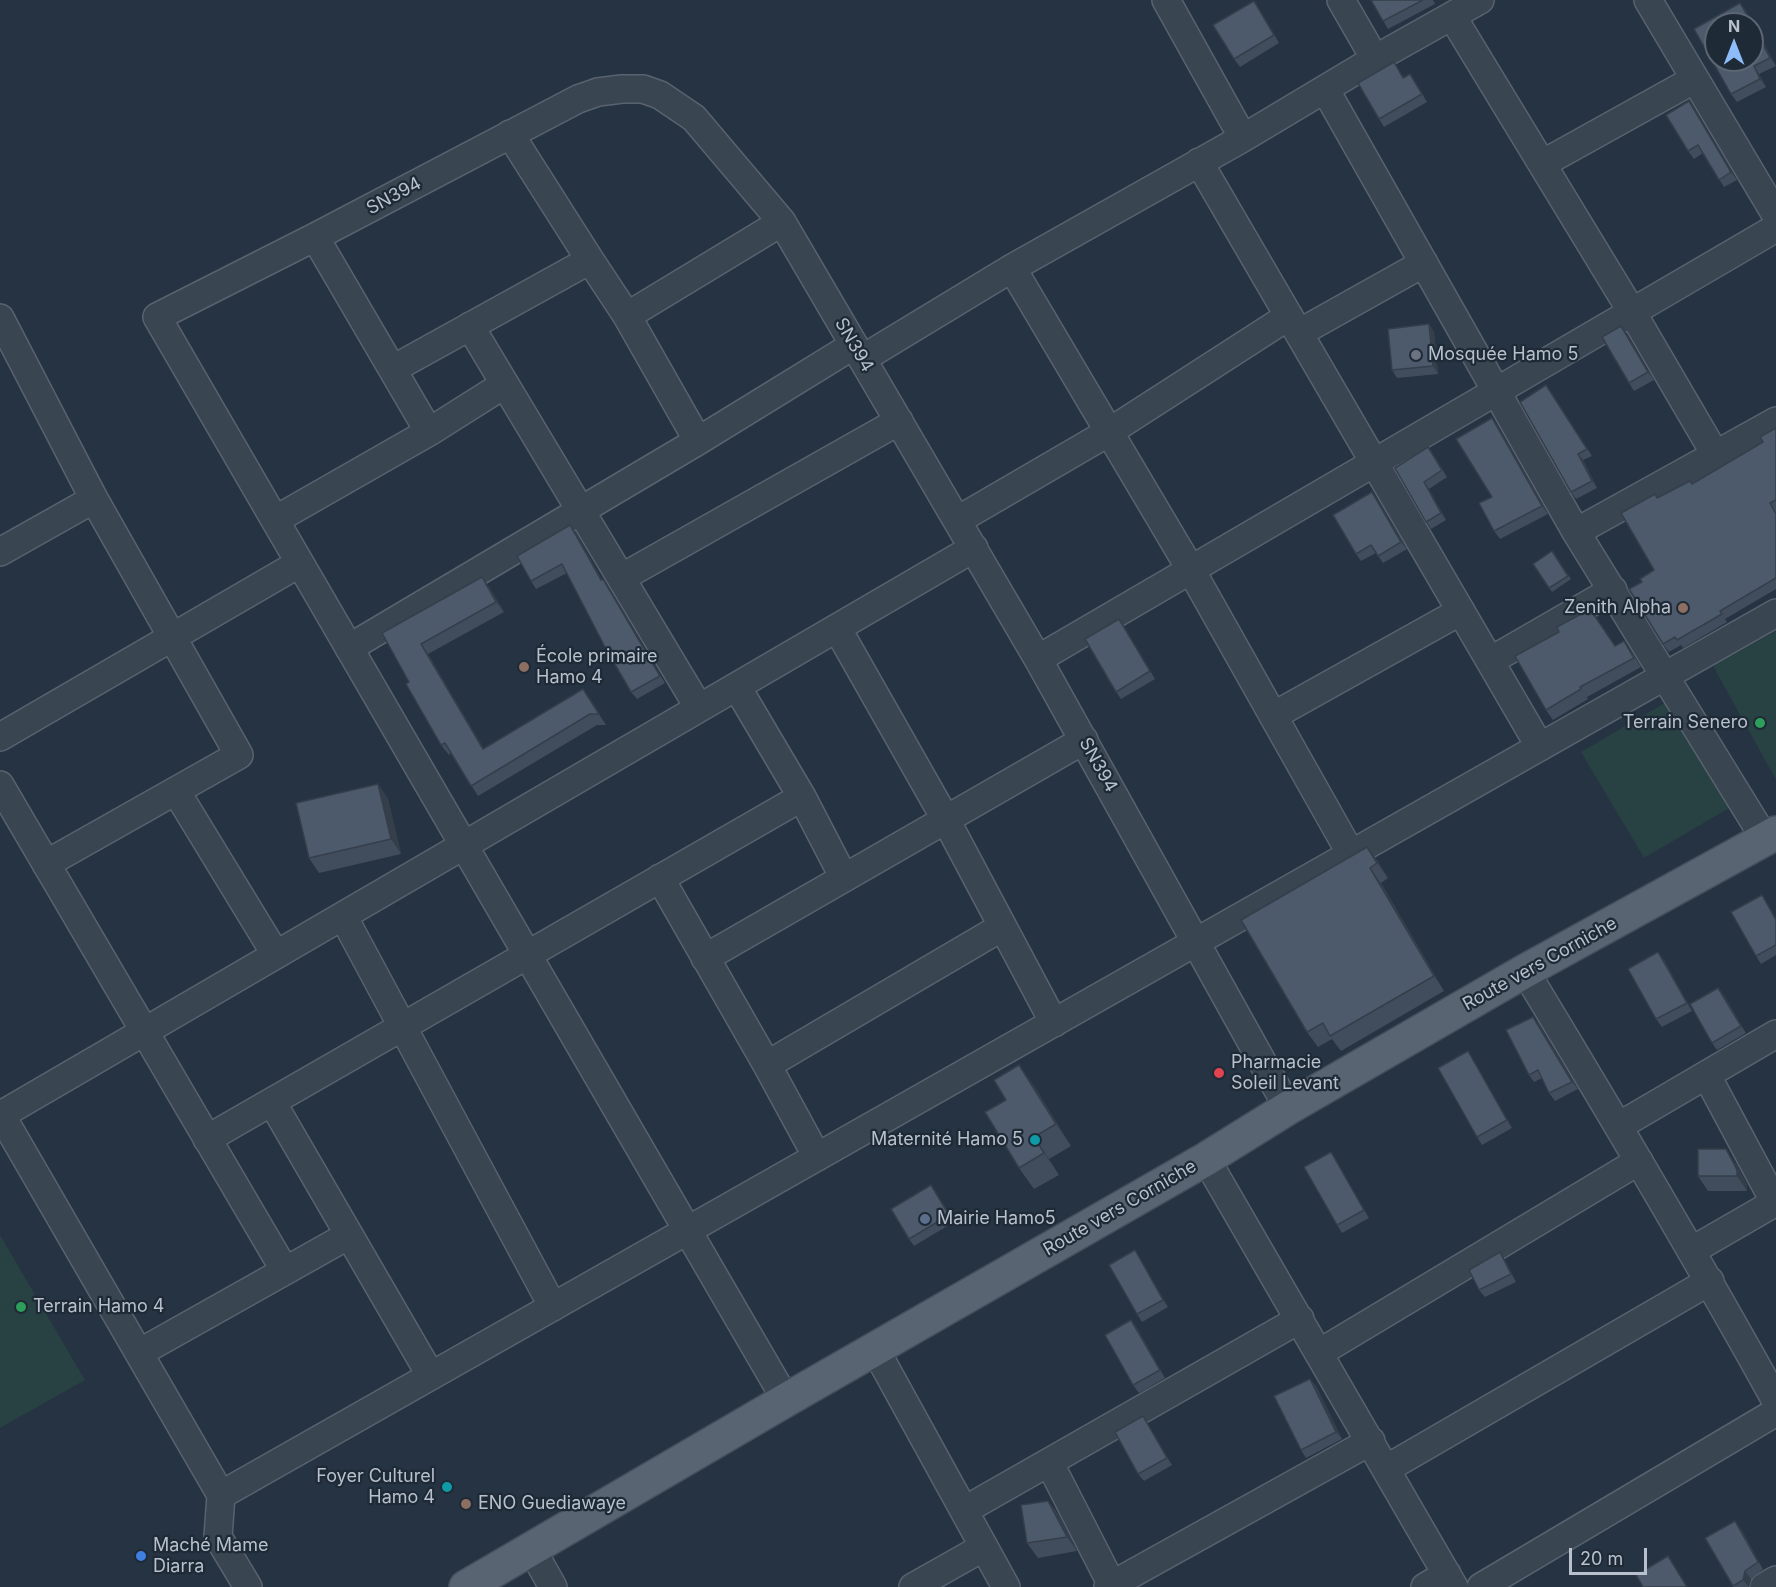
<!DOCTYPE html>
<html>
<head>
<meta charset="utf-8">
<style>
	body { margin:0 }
	#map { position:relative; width:1776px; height:1587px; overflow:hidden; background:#263342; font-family:Inter,sans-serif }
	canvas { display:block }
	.north { position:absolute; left:1704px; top:12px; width:60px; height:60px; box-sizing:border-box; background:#1f2a37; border:2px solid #5c6673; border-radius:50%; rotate:0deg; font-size:16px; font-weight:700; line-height:24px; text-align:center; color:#b7c0cc }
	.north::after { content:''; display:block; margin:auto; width:21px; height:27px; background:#8ebcfa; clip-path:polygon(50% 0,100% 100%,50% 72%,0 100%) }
	.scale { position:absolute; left:1569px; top:1548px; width:78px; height:27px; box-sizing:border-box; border:3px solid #b7c0cc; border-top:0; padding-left:8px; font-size:18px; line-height:21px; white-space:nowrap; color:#b7c0cc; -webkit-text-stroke:4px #1f2a37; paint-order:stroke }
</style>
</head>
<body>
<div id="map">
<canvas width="1776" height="1587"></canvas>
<div class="north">N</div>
<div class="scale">20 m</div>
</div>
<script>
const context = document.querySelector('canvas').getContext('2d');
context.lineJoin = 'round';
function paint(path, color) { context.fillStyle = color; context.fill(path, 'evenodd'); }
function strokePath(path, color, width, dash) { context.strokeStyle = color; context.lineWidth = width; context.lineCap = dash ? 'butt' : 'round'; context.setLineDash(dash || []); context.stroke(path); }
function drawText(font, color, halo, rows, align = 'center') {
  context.font = font + ' Inter,sans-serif'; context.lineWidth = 4.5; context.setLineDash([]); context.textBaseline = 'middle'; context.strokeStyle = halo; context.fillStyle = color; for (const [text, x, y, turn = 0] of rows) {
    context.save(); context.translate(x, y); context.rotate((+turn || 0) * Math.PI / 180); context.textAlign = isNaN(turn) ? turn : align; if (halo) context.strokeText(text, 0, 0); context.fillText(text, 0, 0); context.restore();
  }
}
paint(new Path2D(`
	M1776,631V780L1713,666Z
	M1668,701L1731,807L1644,858L1581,752Z
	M0,1235L85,1380L0,1428Z`), '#284143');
const minor = new Path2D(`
	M1166,0L1243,138
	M1341,0L1375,59
	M1648,0L1776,215
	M1452,16L1632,312L1715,454
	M1325,89L1576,532L1765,839
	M510,134L590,260L627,316L698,441
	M1199,162L1540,747
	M1542,164L1695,79
	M315,237L429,432
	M1012,268L1191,570L1351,854
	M627,316L782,222
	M0,318L94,499L239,755L46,864
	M470,326L699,708
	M1299,333L1424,263
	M862,359L1012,268L1243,138L1375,59L1480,0
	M393,369L590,260
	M275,520L429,432L505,384
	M958,520L1109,432L1289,316
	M1576,532L1776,421
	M0,552L94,499
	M621,578L899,421
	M837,628L946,820L1054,1023
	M349,648L698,441L854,345
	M1038,659L1776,228
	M1490,661L1613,590
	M737,687L802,797L844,878
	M1273,716L1461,611
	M0,737L300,563
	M0,785L285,1271
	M176,791L276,955
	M660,878L767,1065L817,1157
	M343,916L553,1307
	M705,958L1084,740
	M1525,971C1611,1113 1696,1256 1776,1401
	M767,1065L1002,927
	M1707,1076L1775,1203
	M272,1102L431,1376
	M0,1113L221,1495L218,1537L248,1587
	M1,1115L974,548
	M1619,1126L1776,1034
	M207,1139L802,797
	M1206,1159L1454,1587
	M1691,1251L1776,1202
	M875,1349L1006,1587
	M139,1353L349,1235
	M1319,1353L1639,1161
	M786,1400L157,317L315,237L578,99L598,92L622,89H643L660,95L694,118L782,222L1038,659L1288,1108
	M1049,1462L1113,1587
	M1386,1469L1710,1281
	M221,1495L1776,613
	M965,1510L1300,1319
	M531,1548L553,1587
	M913,1587L984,1547
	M1108,1587L1371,1441
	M1425,1587L1447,1574
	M1481,1587L1776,1412
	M1764,1587L1776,1580`);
const major = new Path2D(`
	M466,1587L786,1400L1206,1159L1288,1108L1525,971L1776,833`);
strokePath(minor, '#58636f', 30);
strokePath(major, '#444e5b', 36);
strokePath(minor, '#3a4552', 27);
strokePath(major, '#586472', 33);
paint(new Path2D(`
	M1371,0H1433L1435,4L1388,29Z
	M1740,3L1746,11L1776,66L1759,74L1766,87L1737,102L1731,94Z
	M1259,9L1279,43L1240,67L1234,59Z
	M1394,62L1403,78L1415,81L1427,102L1384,127L1379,119Z
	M1689,101L1737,180L1724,187L1703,153L1694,159L1688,151Z
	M1429,324L1434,332L1438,374L1397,378L1392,370Z
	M1621,326L1654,380L1634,391L1629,383Z
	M1546,385L1592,456L1583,460L1597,488L1576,499L1571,492Z
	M1492,418L1497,425L1548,514L1500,539L1494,531L1492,497Z
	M1776,428V589L1725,619L1727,622L1683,648L1681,645L1669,652L1663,644L1642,582L1654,570L1692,484L1763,442Z
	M1433,454L1447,477L1429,489L1446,520L1431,529L1395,468Z
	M1372,492L1407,549L1383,563L1376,553L1361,561L1356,554Z
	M570,525L576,533L602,580L608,587L665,683L637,699L631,692L567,573L536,589L531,581Z
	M1552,551L1571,579L1552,592L1533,564Z
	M489,587L504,612L428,654L483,749L583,689L606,725H597L478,796L451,753L449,755L441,745L409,682L382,633Z
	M1119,619L1155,679L1121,699L1116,692Z
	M1615,646L1631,651L1641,667L1587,697L1588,699L1553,720L1546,710Z
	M378,784L388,799L401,854L319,873L309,858Z
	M1367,847L1388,878L1381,883L1444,991L1341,1051L1332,1039L1318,1047L1307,1032Z
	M1762,895L1776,918V955L1761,964L1756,956Z
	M1664,960L1692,1011L1662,1027L1656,1019Z
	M1718,988L1746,1033L1717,1050L1712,1043Z
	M1533,1017L1578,1089L1555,1101L1549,1093L1542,1078L1534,1082L1529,1075Z
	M1473,1059L1512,1128L1482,1145L1477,1137Z
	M1034,1086L1071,1146L1049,1159L1059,1175L1034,1189L1019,1168Z
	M1331,1152L1369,1218L1342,1233L1337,1225Z
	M1736,1164L1747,1185V1191H1708L1698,1176Z
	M936,1193L954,1222L914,1246L909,1239Z
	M1135,1250L1140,1258L1168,1307L1142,1322L1137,1314Z
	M1505,1260L1516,1282L1485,1297L1479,1290Z
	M1131,1320L1137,1328L1165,1378L1139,1393L1133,1385Z
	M1310,1379L1316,1386L1342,1439L1306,1458L1301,1450Z
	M1148,1424L1172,1465L1144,1481L1138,1474Z
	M1048,1501L1059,1515L1077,1551L1038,1558L1027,1543Z
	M1741,1529L1763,1569L1751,1579L1749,1587H1733L1705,1538Z`), '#414d5c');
paint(new Path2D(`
	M1740,3L1746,11L1776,66L1770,58Z
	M1754,66L1759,74L1766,87L1760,79Z
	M1689,101L1694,108L1737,180L1731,172Z
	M1429,324L1434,332L1438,374L1433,366Z
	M1621,326L1626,334L1654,380L1648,372Z
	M1492,418L1497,425L1548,514L1542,506Z
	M1578,454L1583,460L1597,488L1592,481Z
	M1424,482L1429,489L1446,520L1441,513Z
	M1372,492L1378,500L1407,549L1401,542Z
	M570,525L576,533L606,588L601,580Z
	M482,577L489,587L504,612L496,602Z
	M603,579L608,587L665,683L660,676Z
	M421,644L428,654L490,759L483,749Z
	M378,784L388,799L401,854L391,839Z
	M1367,847L1378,861L1388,878L1377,863Z
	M1370,868L1381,883L1444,991L1434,976Z
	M1658,952L1664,960L1692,1011L1687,1003Z
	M1718,988L1724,995L1746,1033L1741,1026Z
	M1533,1017L1539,1024L1578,1089L1572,1082Z
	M1468,1051L1473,1059L1512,1128L1507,1120Z
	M1019,1065L1034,1086L1071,1146L1056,1124Z
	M1034,1137L1049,1159L1059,1175L1044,1153Z
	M1726,1149L1736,1164L1747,1185V1191L1737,1176Z
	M1331,1152L1336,1160L1369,1218L1364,1210Z
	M1135,1250L1140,1258L1168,1307L1163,1300Z
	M1500,1252L1505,1260L1516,1282L1511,1274Z
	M1131,1320L1137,1328L1165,1378L1160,1370Z
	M1310,1379L1316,1386L1342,1439L1336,1432Z
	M1143,1416L1148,1424L1172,1465L1167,1458Z
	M1048,1501L1059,1515L1077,1551L1067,1537Z
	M1735,1521L1741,1529L1763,1569L1758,1562Z
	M1745,1571L1751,1579L1749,1587L1743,1580Z`), '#353f4b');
const building = new Path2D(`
	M1371,0H1423L1383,21Z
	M1254,1L1274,35L1234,59L1213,25Z
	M1740,3L1752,24H1716V60H1752V24L1770,58L1754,66L1760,79L1731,94L1694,29Z
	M1394,62L1403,78L1410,74L1422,94L1379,119L1358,83Z
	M1689,101L1731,172L1719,180L1698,145L1688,151L1666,115Z
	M1429,324L1433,366L1392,370L1388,329Z
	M1621,326L1648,372L1629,383L1602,337Z
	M1546,385L1587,449L1578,454L1592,481L1571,492L1520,402Z
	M1492,418L1542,506L1494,531L1479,503L1492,497L1456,439Z
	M1776,428V500L1770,503L1776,514V578L1720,611L1722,614L1677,640L1675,637L1663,644L1629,589L1642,582L1640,579L1654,570L1621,513L1655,494L1657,498L1690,481L1692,484L1763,442L1760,437Z
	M1428,447L1442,470L1424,482L1441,513L1426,522L1395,468Z
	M1372,492L1401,542L1378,556L1371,545L1356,554L1333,515Z
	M570,525L601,580L603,579L660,676L631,692L605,647L562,564L531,581L517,556Z
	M1552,551L1568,576L1549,588L1533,564Z
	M482,577L496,602L421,644L483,749L583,689L599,714H590L471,786L445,743L441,745L406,684L409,682L382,633Z
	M1590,609L1615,646L1624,641L1634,658L1580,687L1581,689L1546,710L1515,656L1559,632L1557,627Z
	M1119,619L1150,671L1116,692L1085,639Z
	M378,784L391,839L309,858L296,803Z
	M1367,847L1377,863L1370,868L1434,976L1330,1036L1323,1023L1307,1032L1241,920Z
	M1762,895L1776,920V945L1756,956L1731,912Z
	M1658,952L1687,1003L1656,1019L1628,969Z
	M1718,988L1741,1026L1712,1043L1690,1004Z
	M1533,1017L1572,1082L1549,1093L1538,1070L1529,1075L1506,1030Z
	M1468,1051L1507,1120L1477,1137L1438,1068Z
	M1019,1065L1056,1124L1034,1137L1044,1153L1019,1168L985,1112L1006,1100L994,1080Z
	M1698,1149H1726L1737,1170V1176H1698Z
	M1331,1152L1364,1210L1337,1225L1304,1167Z
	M931,1185L949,1215L909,1239L891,1209Z
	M1135,1250L1163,1300L1137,1314L1109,1265Z
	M1500,1252L1511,1274L1479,1290L1469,1270Z
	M1131,1320L1160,1370L1133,1385L1105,1335Z
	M1310,1379L1336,1432L1301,1450L1274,1396Z
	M1143,1416L1167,1458L1138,1474L1115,1432Z
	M1048,1501L1067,1537L1027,1543L1021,1505Z
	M1735,1521L1758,1562L1745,1571L1743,1580L1733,1586L1705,1538Z
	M1668,1556L1687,1587H1643L1636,1575Z`);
paint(building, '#4c5a6b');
strokePath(building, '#353f4b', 1.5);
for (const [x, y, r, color] of [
	[1416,355,6,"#6b7280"],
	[1683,608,6,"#8d6e63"],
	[524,667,6,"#8d6e63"],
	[1760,723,6,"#2e9e5b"],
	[1219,1073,6,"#e0444e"],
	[1035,1140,6,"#0f9aa8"],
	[925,1219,6,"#5c6f8a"],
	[21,1307,6,"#2e9e5b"],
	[447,1487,6,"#0f9aa8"],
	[466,1504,6,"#8d6e63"],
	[141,1556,6,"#3f7fe0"]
]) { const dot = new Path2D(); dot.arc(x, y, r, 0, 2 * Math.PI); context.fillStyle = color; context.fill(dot); strokePath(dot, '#1f2a37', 2); }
drawText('18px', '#b7c0cc', '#1f2a37', [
	["SN394",394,196,-28],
	["SN394",854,345,60],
	["SN394",1098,765,61],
	["Route vers Corniche",1540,964,-29],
	["Route vers Corniche",1120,1208,-30]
]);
drawText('18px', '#b7c0cc', '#1f2a37', [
	["Mosquée Hamo 5",1428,355],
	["Zenith Alpha",1671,608,"right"],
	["École primaire",536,657],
	["Hamo 4",536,678],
	["Terrain Senero",1748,723,"right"],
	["Pharmacie",1231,1063],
	["Soleil Levant",1231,1084],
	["Maternité Hamo 5",1023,1140,"right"],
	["Mairie Hamo5",937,1219],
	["Terrain Hamo 4",33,1307],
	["Foyer Culturel",435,1477,"right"],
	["Hamo 4",435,1498,"right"],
	["ENO Guediawaye",478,1504],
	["Maché Mame",153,1546],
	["Diarra",153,1567]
], 'left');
</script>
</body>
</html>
